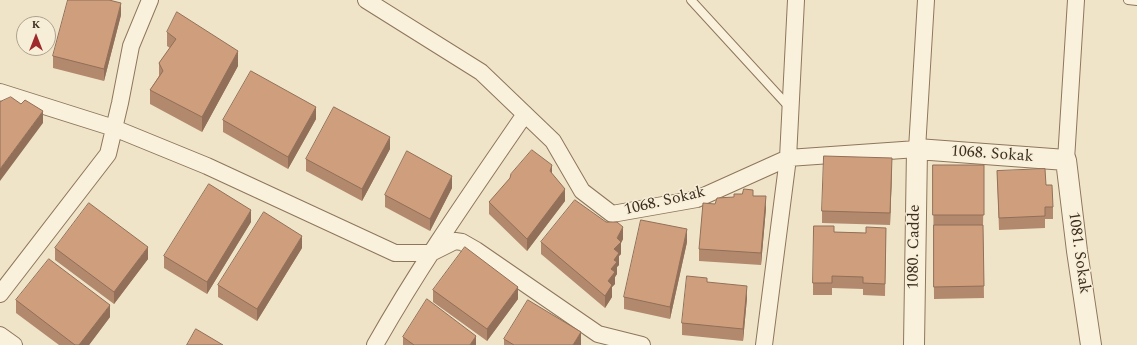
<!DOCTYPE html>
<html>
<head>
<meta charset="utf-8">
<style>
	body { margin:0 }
	#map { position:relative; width:1137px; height:345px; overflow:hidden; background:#f0e4c8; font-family:Spectral,serif }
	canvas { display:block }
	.north { position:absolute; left:16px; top:16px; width:40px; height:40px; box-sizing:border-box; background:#f7eed8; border:1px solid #ada18e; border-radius:50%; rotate:0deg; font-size:11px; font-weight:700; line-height:16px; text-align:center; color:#3d2e20 }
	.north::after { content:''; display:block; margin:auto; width:14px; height:18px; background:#9e2a2b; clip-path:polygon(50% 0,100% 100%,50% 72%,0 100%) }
</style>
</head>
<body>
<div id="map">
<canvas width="1137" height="345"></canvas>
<div class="north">K</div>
</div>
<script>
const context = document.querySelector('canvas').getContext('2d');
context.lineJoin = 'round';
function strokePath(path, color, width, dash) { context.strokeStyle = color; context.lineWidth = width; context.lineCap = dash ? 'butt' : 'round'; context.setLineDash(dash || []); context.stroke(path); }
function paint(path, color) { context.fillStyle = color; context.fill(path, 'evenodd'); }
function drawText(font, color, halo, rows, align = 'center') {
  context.font = font + ' Spectral,serif'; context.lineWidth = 3; context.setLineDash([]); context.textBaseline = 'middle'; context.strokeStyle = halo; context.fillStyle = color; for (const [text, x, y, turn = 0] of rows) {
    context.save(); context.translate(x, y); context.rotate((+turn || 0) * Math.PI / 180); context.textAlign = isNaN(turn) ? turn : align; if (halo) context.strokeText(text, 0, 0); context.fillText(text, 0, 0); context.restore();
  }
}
const service = new Path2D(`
	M691,0L790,108
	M1128,0L1137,1`);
const minor = new Path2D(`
	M366,0L481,72L553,141L582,191L612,214L697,199L788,158L917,149L926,0
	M0,92L114,128L207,166L395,253H431L455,241L462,242L476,250L598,334L642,345
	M1066,160L1076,0
	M0,294L108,154L120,103L131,46L150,0
	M0,335L14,345
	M375,345C420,265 473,190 525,114
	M764,345L788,158L796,0`);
const tertiary = new Path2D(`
	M914,345L917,149L1066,160L1077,251L1091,345`);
strokePath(service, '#8d765c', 10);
strokePath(minor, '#8d765c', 18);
strokePath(tertiary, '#8d765c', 22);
strokePath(service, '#faf1dc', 8);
strokePath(minor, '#faf1dc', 16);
strokePath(tertiary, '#faf1dc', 20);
paint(new Path2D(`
	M121,15L104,81L53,68V56Z
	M167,32L238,66L202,132L150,104V90L159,76V63L170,48L167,46Z
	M316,119L288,169L223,132V120Z
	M390,149L362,201L306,171V159Z
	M933,165H984L983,227L984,298L934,299Z
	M892,170L890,225L822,223V211Z
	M997,171L1046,185L1053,207V219H1045V228L999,230Z
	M552,174L565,201L527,251L489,214V202Z
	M452,188L430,231L385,207V195Z
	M753,196L766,208L761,265L699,261V249L715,204Z
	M251,222L207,294L164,268V256Z
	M886,228L885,296L863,295V289L832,288V295H813V283L834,232L866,233Z
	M623,239L621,243V254L619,256V265L617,267V274L615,277V284L612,287V297L605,308L541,254V242Z
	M687,242L670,319L624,309V297Z
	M55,248L148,259L114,304L55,260Z
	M302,248L257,321L218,297V285Z
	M707,282L747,298L743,341L682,335V323Z
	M433,290L518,299L487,341L433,302Z
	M16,300L110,317L89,345H59L16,313Z
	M403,337L476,345H403Z
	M504,339L581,344V345H504Z`), '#b2896c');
paint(new Path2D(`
	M121,3V15L104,81V69Z
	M238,51V66L202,132V117Z
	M316,107V119L288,169V157Z
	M43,111V123L0,181V169Z
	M390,137V149L362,201V189Z
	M892,158V170L890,225V213Z
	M552,165V177L550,171Z
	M452,176V188L430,231V219Z
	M565,189V201L527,251V239Z
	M766,196V208L761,265V253Z
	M251,210V222L207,294V282Z
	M623,227V239L621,243V254L619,256V265L617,267V274L615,277V284L612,287V297L605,308V296L611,269L614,249L617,238Z
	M687,229V242L670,319V307Z
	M302,236V248L257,321V309Z
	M148,247V259L114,304V292Z
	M747,286V298L743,341V329Z
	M518,287V299L487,341V329Z
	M110,305V317L89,345H79Z
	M581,332V345H573Z
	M476,336V345H470Z`), '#916f58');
const building = new Path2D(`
	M68,0H109L121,3L104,69L53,56Z
	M177,12L238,51L202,117L150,90L163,71L159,63L176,39L167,32Z
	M251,71L316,107L288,157L223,120Z
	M11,97L21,104L25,100L43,111L0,169V102Z
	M334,107L390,137L362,189L306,159Z
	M532,150L552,165L550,171L565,189L527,239L489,202L510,178L511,174Z
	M407,151L452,176L430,219L385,195Z
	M824,156L892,158L890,213L822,211Z
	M933,165H984V215H933Z
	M1045,169L1046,185H1052L1053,207H1045V216L999,218L997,171Z
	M209,184L251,210L207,282L164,256Z
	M744,189L753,190V196H766L761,253L699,249L703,203L715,204L717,198L734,197V194H742Z
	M575,200L606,222H617L623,227L617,238L621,242L614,249L619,253L614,260L617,262L611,269L615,272L608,281L612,285L605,296L541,242Z
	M89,203L148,247L114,292L55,248Z
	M264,212L302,236L257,309L218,285Z
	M641,220L687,229L670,307L624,297Z
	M934,225H983L984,286L934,287Z
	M814,226H834V232L866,233V227L886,228L885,284L863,283V277L832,276V283H813Z
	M465,247L518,287L487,329L433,290Z
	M49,259L110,305L79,345H75L16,300Z
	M687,276L707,278V282L747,286L743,329L682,323Z
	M427,299L476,336L470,345H414L403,337Z
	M528,300L581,332L573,345H514L504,339Z
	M196,329L223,345H187Z`);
paint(building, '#cf9f7d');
strokePath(building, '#916f58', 1);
drawText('16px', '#3d2e20', '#f7eed8', [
	["1068. Sokak",992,155,4],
	["1068. Sokak",665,202,-13],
	["1080. Cadde",915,247,-89],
	["1081. Sokak",1078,253,82]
]);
</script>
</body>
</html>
